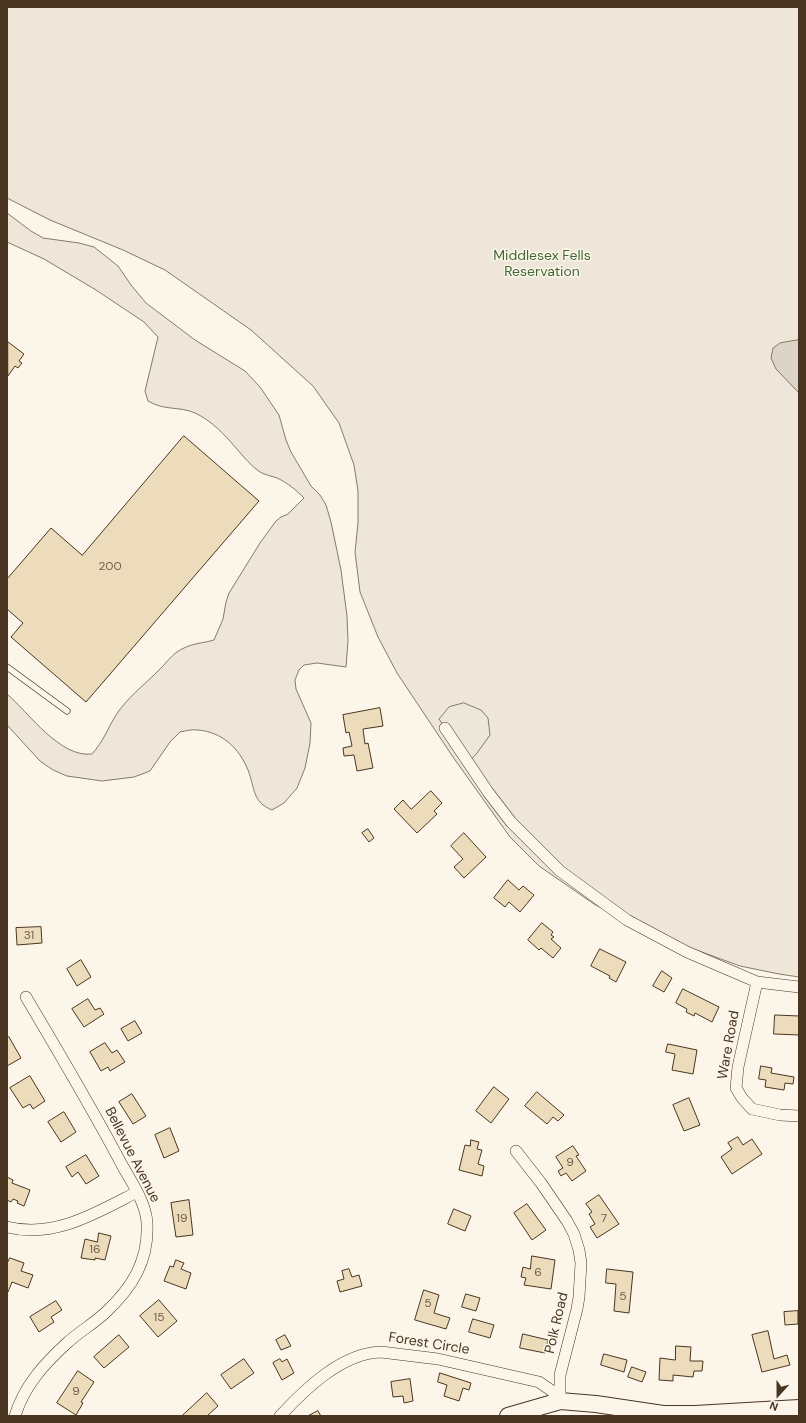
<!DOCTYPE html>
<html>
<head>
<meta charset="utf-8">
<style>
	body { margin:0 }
	#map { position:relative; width:806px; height:1423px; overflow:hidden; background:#fbf6e9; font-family:"DM Sans",sans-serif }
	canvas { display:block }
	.frame { position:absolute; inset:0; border:8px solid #4a3520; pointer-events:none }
	.north { position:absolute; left:758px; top:1375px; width:40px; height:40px; -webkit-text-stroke:3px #fbf6e9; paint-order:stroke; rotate:201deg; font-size:11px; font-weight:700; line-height:16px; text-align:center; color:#4a3520 }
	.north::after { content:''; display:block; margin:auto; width:14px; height:18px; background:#4a3520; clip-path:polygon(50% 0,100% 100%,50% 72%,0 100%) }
</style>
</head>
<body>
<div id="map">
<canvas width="806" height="1423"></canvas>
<div class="frame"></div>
<div class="north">N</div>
</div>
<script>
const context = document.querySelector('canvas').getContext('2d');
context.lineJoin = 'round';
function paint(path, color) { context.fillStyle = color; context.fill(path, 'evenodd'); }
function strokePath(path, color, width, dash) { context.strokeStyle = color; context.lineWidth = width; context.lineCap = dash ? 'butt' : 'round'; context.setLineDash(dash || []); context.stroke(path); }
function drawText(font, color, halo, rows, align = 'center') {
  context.font = font + ' "DM Sans",sans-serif'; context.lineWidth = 3; context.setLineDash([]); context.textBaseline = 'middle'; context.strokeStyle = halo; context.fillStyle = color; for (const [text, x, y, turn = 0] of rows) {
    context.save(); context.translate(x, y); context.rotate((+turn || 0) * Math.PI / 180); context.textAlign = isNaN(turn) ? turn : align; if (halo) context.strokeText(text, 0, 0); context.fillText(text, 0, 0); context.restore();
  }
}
const green = new Path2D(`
	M7,7H799V977L779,974L740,966L644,931L594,904L539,866L510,837L453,757L397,673L378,637L360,592L355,552L358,523V491L354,465L339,423L313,386L251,330L165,270L123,250L50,220L7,198Z
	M7,213L31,231L43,238L79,243L94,247L118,266L131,285L146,303L195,340L245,371L260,387L279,415L286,440L291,452L311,486L320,495L326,505L331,522L341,570L347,616L348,641L346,667L317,663L304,665L299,670L295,680L296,689L311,723L310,743L305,768L297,788L284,803L272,810C252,802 255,788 248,770C239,748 222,732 198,730C192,729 185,731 180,732L170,742L150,771L134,777L102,781L67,776L53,770L40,761L7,725V694C29,713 60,758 92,754C103,742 108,728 116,715C127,698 143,686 157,672C166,664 172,653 184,648C194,643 204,643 214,640L223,619L226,602L229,593L260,543L276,521L281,517L288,514L304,498C296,490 288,483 277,478C272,476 265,475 260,472C251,466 243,456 236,448C224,434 212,421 195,413C179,406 165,411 148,401L145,391L158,337L144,322L96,290L44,259L7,242Z`);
paint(green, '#ede6d9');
strokePath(green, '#887966', 1);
const parking = new Path2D(`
	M464,703L481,710L488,718L490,735L477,753L468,763L439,719L449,707Z`);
paint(parking, '#ede7d9');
strokePath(parking, '#887966', 1);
const water = new Path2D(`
	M799,340V393L776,369L771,358L773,348L780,343Z`);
paint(water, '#dcd4c6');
strokePath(water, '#887966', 1);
const building = new Path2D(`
	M8,342L24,354L19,361L22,363L18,368L15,366L8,376Z
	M184,436L259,501L86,702L11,637L23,623L7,609V579L51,528L82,555Z
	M380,708L383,726L363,729L365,744L368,743L373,768L357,771L354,755L344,756L343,748L352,746L349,732L346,733L343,715Z
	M431,791L442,803L434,811L437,814L417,833L394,809L403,800L411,809Z
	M368,829L374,838L369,842L362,833Z
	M464,833L486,857L464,878L454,867L463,859L451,846Z
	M508,880L519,890L523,886L534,895L520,912L509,902L505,907L494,898Z
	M542,923L553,932L551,935L554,937L551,939L561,948L553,958L541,948L539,950L528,940Z
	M41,927L42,943L17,945L16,928Z
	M600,949L626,962L616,982L609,978L610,976L591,966Z
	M81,960L91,977L77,986L67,969Z
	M662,971L672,978L664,992L653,986Z
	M683,989L719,1007L712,1022L695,1013L694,1016L686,1012L687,1009L676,1003Z
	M88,999L95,1010L100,1008L104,1014L84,1027L72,1009Z
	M775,1015L799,1016V1035L774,1034Z
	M135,1021L142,1033L128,1041L121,1029Z
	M9,1037L21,1058L7,1066V1038Z
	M105,1043L112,1053L117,1050L125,1062L110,1071L108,1067L101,1071L90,1052Z
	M668,1044L697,1050L693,1074L672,1070L675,1054L666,1052Z
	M761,1066L772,1068L771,1073L794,1077L793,1084L785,1083L784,1090L765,1087L766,1080L759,1079Z
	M30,1076L45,1101L33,1109L30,1104L23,1108L10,1088Z
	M494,1087L509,1099L491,1123L476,1111Z
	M537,1092L564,1115L558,1121L553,1117L547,1124L525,1106Z
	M132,1094L146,1116L133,1124L119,1102Z
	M689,1098L700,1125L684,1131L673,1105Z
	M64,1112L76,1132L61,1142L48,1122Z
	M170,1128L179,1151L164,1158L155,1135Z
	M738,1137L743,1145L752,1139L762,1154L732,1174L721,1157L732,1149L728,1143Z
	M471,1140L479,1142L477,1149L482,1150L478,1164L484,1166L482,1176L459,1170L465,1145L470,1146Z
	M573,1146L579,1155L576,1156L586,1171L572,1181L566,1173L561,1176L558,1171L563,1168L556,1157Z
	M86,1155L99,1176L86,1184L78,1172L72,1177L66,1167Z
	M7,1177L13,1180L12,1183L30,1190L24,1206L17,1203L18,1201L13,1199L11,1202L7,1200Z
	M599,1195L619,1224L597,1238L590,1227L595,1224L589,1214L592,1212L586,1204Z
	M189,1200L193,1235L176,1237L171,1203Z
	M527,1204L546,1230L532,1240L514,1213Z
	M454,1209L471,1216L465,1231L448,1224Z
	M99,1233L111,1236L105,1260L95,1258V1260L81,1258L85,1239L97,1242Z
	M532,1256L555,1260L551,1289L524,1285L526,1278L521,1277L523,1267L530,1269Z
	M10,1258L24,1263L21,1271L33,1275L28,1288L12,1282L8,1292H7V1264Z
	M176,1260L184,1263L181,1269L191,1273L186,1289L164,1281L170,1266L173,1267Z
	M349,1269L352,1277L359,1275L362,1286L340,1292L337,1281L344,1279L342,1271Z
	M607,1269L633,1272L629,1313L614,1311L616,1284L606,1283Z
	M424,1290L439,1295L434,1313L450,1318L446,1329L415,1320Z
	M466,1294L480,1298L476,1311L462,1307Z
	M159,1300L177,1321L158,1337L140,1316Z
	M56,1301L62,1310L51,1317L54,1322L39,1332L30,1317Z
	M798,1311V1324L785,1325L784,1312Z
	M473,1319L494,1325L490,1338L469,1332Z
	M768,1331L774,1359L787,1355L790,1365L762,1372L752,1335Z
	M523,1334L548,1340L545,1353L520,1348Z
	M119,1335L129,1347L104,1368L94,1357Z
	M285,1335L291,1346L281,1350L276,1340Z
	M676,1346L691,1347L690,1361H703L702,1371H694L693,1377L673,1375V1381L659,1380L660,1358L675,1360Z
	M604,1354L627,1360L624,1372L601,1365Z
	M244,1359L254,1373L231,1389L221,1375Z
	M280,1359L282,1362L287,1359L294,1373L282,1380L273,1363Z
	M632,1367L646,1372L642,1382L628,1377Z
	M78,1371L94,1382L81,1402L83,1403L76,1415L57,1403Z
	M440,1373L471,1383L469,1390L463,1388L459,1401L444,1396L447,1385L438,1382Z
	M410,1379L413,1401L404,1403L403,1396L393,1397L391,1382Z
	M207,1393L218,1406L207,1416H182Z
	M318,1411L321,1416H308Z`);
paint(building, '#ecdcbc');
strokePath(building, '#4a3520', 1);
const lane = new Path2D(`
	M7,667L67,711`);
const street = new Path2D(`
	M445,728L488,792L511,822L560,871L627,920L687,952L757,982L799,987
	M757,982L738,1067L736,1088L742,1098L752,1109L780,1115L799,1116
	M516,1151L541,1183L567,1221L574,1234L579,1250L581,1263L579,1297L577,1309L560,1375V1401
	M7,1227C54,1239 96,1213 137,1192
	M15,1416C24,1386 44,1364 67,1343C79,1332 93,1324 105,1313C132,1288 149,1261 147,1223C146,1203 132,1183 122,1165C92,1108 59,1053 26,997
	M280,1416C305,1389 342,1353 381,1352L438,1359L539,1382L552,1391L560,1401`);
const secondary = new Path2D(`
	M508,1416L560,1401L596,1404L663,1414H695L799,1408`);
strokePath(lane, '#4a3520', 7);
strokePath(street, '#4a3520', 12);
strokePath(secondary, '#4a3520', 18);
strokePath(lane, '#fbf6e9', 5.5);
strokePath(street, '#fbf6e9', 11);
strokePath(secondary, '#fbf6e9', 16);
drawText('12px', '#725f47', null, [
	["200",110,567],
	["31",29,936],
	["9",570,1163],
	["19",182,1219],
	["7",604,1219],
	["16",95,1250],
	["6",538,1273],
	["5",623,1297],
	["5",428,1304],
	["15",159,1318],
	["9",76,1392]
]);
drawText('14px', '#436837', '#fbf6e9', [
	["Middlesex Fells",542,256],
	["Reservation",542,272]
]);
drawText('14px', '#4a3520', '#fbf6e9', [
	["Ware Road",729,1045,-80],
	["Bellevue Avenue",132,1155,63],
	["Polk Road",557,1323,-77],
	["Forest Circle",429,1344,9]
]);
</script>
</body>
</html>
